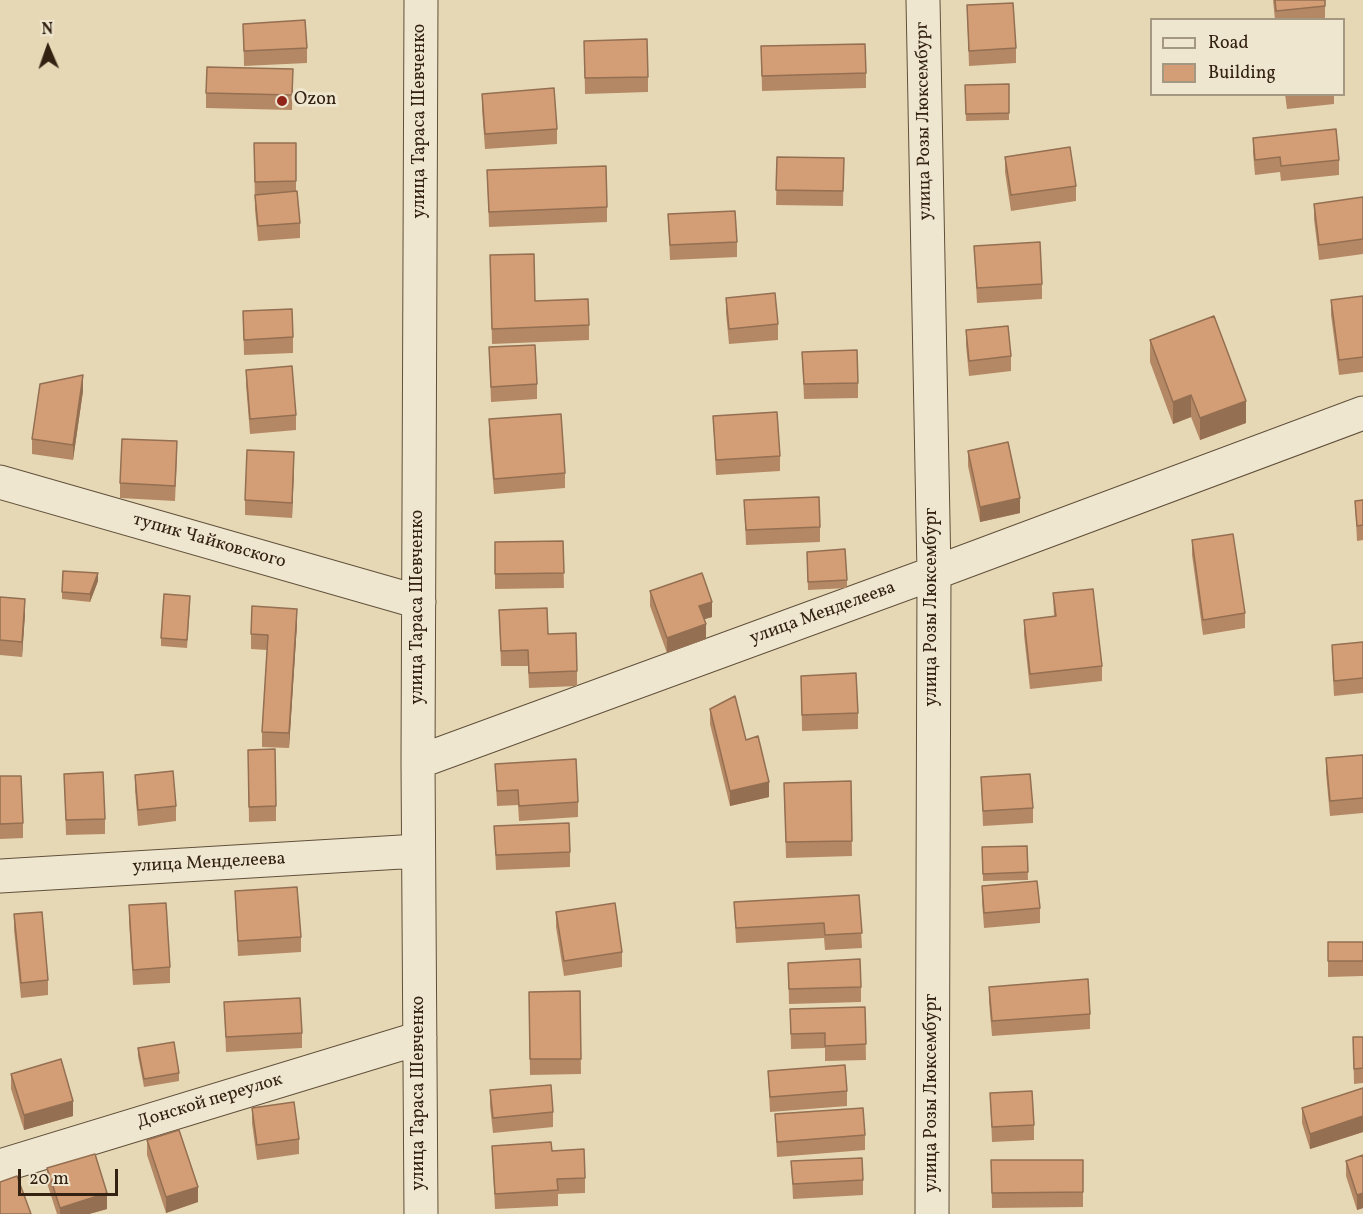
<!DOCTYPE html>
<html>
<head>
<meta charset="utf-8">
<style>
	body { margin:0 }
	#map { position:relative; width:1363px; height:1214px; overflow:hidden; background:#e7d8b5; font-family:Vollkorn,serif }
	canvas { display:block }
	.legend { position:absolute; left:1150px; top:18px; width:195px; height:78px; box-sizing:border-box; background:#efe6cf; border:2px solid #a49883; margin:0; padding:8px 10px; list-style:none; font-size:18px; color:#332212 }
	.legend li { display:flex; align-items:center; gap:12px; height:30px }
	.legend b { width:30px; border:2px solid #a49883 }
	.north { position:absolute; left:18px; top:18px; width:60px; height:60px; -webkit-text-stroke:4px #efe6cf; paint-order:stroke; rotate:358deg; font-size:16px; font-weight:700; line-height:24px; text-align:center; color:#332212 }
	.north::after { content:''; display:block; margin:auto; width:21px; height:27px; background:#332212; clip-path:polygon(50% 0,100% 100%,50% 72%,0 100%) }
	.scale { position:absolute; left:18px; top:1169px; width:100px; height:27px; box-sizing:border-box; border:3px solid #332212; border-top:0; padding-left:8px; font-size:18px; line-height:21px; white-space:nowrap; color:#332212; -webkit-text-stroke:4px #efe6cf; paint-order:stroke }
</style>
</head>
<body>
<div id="map">
<canvas width="1363" height="1214"></canvas>
<ul class="legend">
<li><b style="height:8px;background:#efe6cf"></b>Road</li>
<li><b style="height:16px;background:#d39e75"></b>Building</li>
</ul>
<div class="north">N</div>
<div class="scale">20 m</div>
</div>
<script>
const context = document.querySelector('canvas').getContext('2d');
context.lineJoin = 'round';
function strokePath(path, color, width, dash) { context.strokeStyle = color; context.lineWidth = width; context.lineCap = dash ? 'butt' : 'round'; context.setLineDash(dash || []); context.stroke(path); }
function paint(path, color) { context.fillStyle = color; context.fill(path, 'evenodd'); }
function drawText(font, color, halo, rows, align = 'center') {
  context.font = font + ' Vollkorn,serif'; context.lineWidth = 6; context.setLineDash([]); context.textBaseline = 'middle'; context.strokeStyle = halo; context.fillStyle = color; for (const [text, x, y, turn = 0] of rows) {
    context.save(); context.translate(x, y); context.rotate((+turn || 0) * Math.PI / 180); context.textAlign = isNaN(turn) ? turn : align; if (halo) context.strokeText(text, 0, 0); context.fillText(text, 0, 0); context.restore();
  }
}
const minor = new Path2D(`
	M923,0L934,573L932,1214
	M0,482L419,602
	M418,762L934,573L1363,413
	M0,876L418,851
	M0,1166L420,1038
	M421,1214L418,762L421,0`);
strokePath(minor, '#60503b', 35);
strokePath(minor, '#efe6cf', 33);
paint(new Path2D(`
	M1273,0H1325V20H1275Z
	M967,5L1016,48V63L969,66Z
	M243,24L307,48V63L244,66Z
	M584,41L648,77V92L585,94Z
	M761,46L866,73V88L762,91Z
	M293,69L292,110L206,108V93Z
	M1009,84V120L966,121L965,85Z
	M482,94L557,129V144L485,149L482,109Z
	M1285,94H1334V104L1287,109Z
	M1253,138L1339,160V175L1281,181L1280,172L1255,175L1253,153Z
	M254,143H296V192L300,223V238L258,241L255,210Z
	M777,157L844,158L843,206L776,205Z
	M1005,157L1076,186V201L1011,211L1005,172Z
	M487,170L607,207V222L489,227Z
	M1363,200V254L1319,260L1314,219V204Z
	M668,214L737,242V257L670,260Z
	M974,246L1042,284V299L977,303Z
	M490,255L535,301L589,325V340L492,344Z
	M1363,296V372L1339,375L1331,315V300Z
	M726,298L778,324V340L729,344L726,313Z
	M243,311L293,337V353L244,355Z
	M966,330L1011,356V371L969,376L966,345Z
	M1150,340L1246,423L1200,440L1191,417L1173,424L1150,362Z
	M489,347L537,384V399L491,402Z
	M802,352L858,383V398L804,399Z
	M246,370L296,415V430L250,434L246,385Z
	M83,391L73,460L32,454V439Z
	M713,416L780,456V471L716,475Z
	M489,419L565,473V488L494,494L489,434Z
	M968,451L1020,513L980,522L968,466Z
	M177,456L175,501L120,498V483Z
	M294,467L292,518L245,515V500Z
	M744,500L820,527V542L746,545Z
	M1363,500V540L1357,541L1355,501Z
	M1192,540L1245,613V628L1203,635L1192,555Z
	M563,541L564,588L495,589V542Z
	M807,552L847,580V588L808,590Z
	M98,581L90,602L62,599V592Z
	M650,591L712,617L704,619L706,639L667,653L650,606Z
	M1053,593L1102,666V681L1030,689L1024,635V620L1054,617Z
	M0,597L25,614L22,657L0,655Z
	M190,604L187,648L161,646V638Z
	M499,610L548,634L577,671V686L529,688L528,666H501Z
	M297,624L289,748L262,747V732L267,650L251,649V634Z
	M1363,642V693L1334,696L1332,660V645Z
	M801,676L858,713V729L802,731Z
	M710,709L769,797L730,806L710,724Z
	M1363,755V813L1330,816L1326,773V758Z
	M495,764L578,802V817L519,821L518,805L497,806Z
	M248,765L276,806V821L249,822Z
	M64,774L105,819V834L66,835Z
	M135,775L176,806V821L138,826L135,790Z
	M0,776L23,823V838L0,839Z
	M981,777L1033,808V823L983,826Z
	M851,781L852,856L786,858L784,783Z
	M494,826L570,852V867L496,870Z
	M1027,846L1028,880L983,881L982,847Z
	M982,886L1040,908V923L984,928L982,901Z
	M235,891L301,937V952L238,956Z
	M859,895L862,948L825,950L824,938L736,943L734,902Z
	M129,905L170,967V983L133,985L129,921Z
	M556,912L622,952V967L564,976L556,927Z
	M14,914L48,980V995L21,998L14,930Z
	M1328,942H1363V976L1328,977Z
	M788,963L861,987V1002L789,1004Z
	M989,987L1090,1014V1029L992,1036L989,1002Z
	M580,991L581,1074L530,1075L529,992Z
	M224,1002L302,1033V1048L226,1052Z
	M865,1007L866,1060L825,1061V1048L791,1049L790,1009Z
	M1353,1037H1363V1083L1354,1084Z
	M138,1048L179,1073V1081L144,1087L138,1056Z
	M768,1071L847,1091V1106L770,1112Z
	M11,1074L73,1116L24,1130L11,1089Z
	M1363,1088V1132L1310,1149L1302,1123V1108Z
	M490,1090L553,1112V1127L493,1133L490,1106Z
	M990,1093L1034,1125V1140L992,1142Z
	M252,1108L299,1139V1154L257,1160L252,1123Z
	M775,1114L865,1135V1150L777,1157Z
	M147,1140L198,1202L166,1213L147,1155Z
	M492,1146L552,1151L585,1178V1193L558,1194V1206L495,1209Z
	M1363,1155V1208L1357,1210L1346,1176V1161Z
	M991,1160H1083V1207L992,1208Z
	M791,1161L863,1180V1195L793,1199Z
	M47,1168L107,1209L89,1214H57L47,1183Z`), '#b58865');
paint(new Path2D(`
	M83,375V391L73,460V445Z
	M1191,395V417L1173,424V402Z
	M1246,401V423L1200,440V418Z
	M294,452V467L292,518V503Z
	M1020,498V513L980,522V507Z
	M98,573V581L90,602V594Z
	M25,599V614L22,657V642Z
	M712,602V617L699,621V606Z
	M297,609V624L289,748V733Z
	M706,624V639L667,653V638Z
	M769,782V797L730,806V791Z
	M73,1101V1116L24,1130V1115Z
	M1363,1116V1132L1310,1149V1134Z
	M198,1187V1202L166,1213V1197Z
	M107,1193V1209L89,1214H60V1208Z
	M1363,1193V1208L1357,1210V1195Z`), '#946f52');
const building = new Path2D(`
	M1275,0H1325V6L1276,11Z
	M1013,3L1016,48L969,51L967,5Z
	M305,20L307,48L244,51L243,24Z
	M647,39L648,77L585,78L584,41Z
	M865,44L866,73L762,76L761,46Z
	M207,67L293,69L292,95L206,93Z
	M1009,84V113L966,114L965,85Z
	M554,88L557,129L485,134L482,94Z
	M1336,129L1339,160L1281,166L1280,157L1255,160L1253,138Z
	M254,143H296V181L255,182Z
	M1070,147L1076,186L1011,195L1005,157Z
	M777,157L844,158L843,191L776,190Z
	M606,166L607,207L489,212L487,170Z
	M297,191L300,223L258,226L255,195Z
	M1363,197V239L1319,245L1314,204Z
	M735,211L737,242L670,245L668,214Z
	M1040,242L1042,284L977,288L974,246Z
	M534,254L535,301L588,299L589,325L492,329L490,255Z
	M775,293L778,324L729,329L726,298Z
	M1363,296V357L1339,360L1331,300Z
	M292,309L293,337L244,340L243,311Z
	M1214,316L1246,401L1200,418L1191,395L1173,402L1150,340Z
	M1008,326L1011,356L969,361L966,330Z
	M535,345L537,384L491,387L489,347Z
	M857,350L858,383L804,384L802,352Z
	M292,366L296,415L250,419L246,370Z
	M83,375L73,445L32,439L40,384Z
	M777,412L780,456L716,460L713,416Z
	M561,414L565,473L494,479L489,419Z
	M122,439L177,441L175,486L120,483Z
	M1008,442L1020,498L980,507L968,451Z
	M247,450L294,452L292,503L245,500Z
	M819,497L820,527L746,530L744,500Z
	M1363,500V525L1357,526L1355,501Z
	M1233,534L1245,613L1203,620L1192,540Z
	M563,541L564,573L495,574V542Z
	M845,549L847,580L808,582L807,552Z
	M63,571L98,573L90,594L62,592Z
	M702,573L712,602L699,606L706,624L667,638L650,591Z
	M1093,589L1102,666L1030,674L1024,620L1056,616L1053,593Z
	M164,594L190,596L187,640L161,638Z
	M0,597L25,599L22,642L0,640Z
	M252,606L297,609L289,733L262,732L268,635L251,634Z
	M547,608L548,634L576,633L577,671L529,673L528,650L501,651L499,610Z
	M1363,642V678L1334,681L1332,645Z
	M856,673L858,713L802,715L801,676Z
	M735,696L746,740L758,736L769,782L730,791L710,709Z
	M275,749L276,806L249,807L248,750Z
	M1363,755V798L1330,801L1326,758Z
	M576,759L578,802L519,806L518,790L497,791L495,764Z
	M173,771L176,806L138,810L135,775Z
	M103,772L105,819L66,820L64,774Z
	M1030,774L1033,808L983,811L981,777Z
	M0,776H21L23,823L0,824Z
	M851,781L852,841L786,842L784,783Z
	M569,823L570,852L496,855L494,826Z
	M1027,846L1028,872L983,874L982,847Z
	M1037,881L1040,908L984,913L982,886Z
	M297,887L301,937L238,941L235,891Z
	M859,895L862,933L825,935L824,923L736,928L734,902Z
	M166,903L170,967L133,970L129,905Z
	M615,903L622,952L564,961L556,912Z
	M42,912L48,980L21,983L14,914Z
	M1328,942H1363V961H1328Z
	M860,959L861,987L789,989L788,963Z
	M1088,979L1090,1014L992,1021L989,987Z
	M580,991L581,1059H530L529,992Z
	M300,998L302,1033L226,1037L224,1002Z
	M865,1007L866,1044L825,1046V1033L791,1034L790,1009Z
	M1353,1037H1363V1068L1354,1069Z
	M174,1042L179,1073L144,1079L138,1048Z
	M61,1059L73,1101L24,1115L11,1074Z
	M845,1065L847,1091L770,1097L768,1071Z
	M551,1085L553,1112L493,1118L490,1090Z
	M1363,1088V1116L1310,1134L1302,1108Z
	M1032,1091L1034,1125L992,1127L990,1093Z
	M294,1102L299,1139L257,1145L252,1108Z
	M863,1108L865,1135L777,1142L775,1114Z
	M179,1130L198,1187L166,1197L147,1140Z
	M551,1142L552,1151L584,1149L585,1178L557,1179L558,1190L495,1194L492,1146Z
	M95,1154L107,1193L60,1208L47,1168Z
	M1363,1155V1193L1357,1195L1346,1161Z
	M862,1158L863,1180L793,1184L791,1161Z
	M991,1160H1083V1192L992,1193Z
	M17,1176L31,1214H0V1182Z`);
paint(building, '#d39e75');
strokePath(building, '#946f52', 1.5);
for (const [x, y, r, color] of [
	[282,101,6,"#8f2418"]
]) { const dot = new Path2D(); dot.arc(x, y, r, 0, 2 * Math.PI); context.fillStyle = color; context.fill(dot); strokePath(dot, '#efe6cf', 2); }
drawText('18px', '#332212', '#efe6cf', [
	["Ozon",294,101]
], 'left');
drawText('18px', '#332212', '#efe6cf', [
	["улица Тараса Шевченко",421,121,-90],
	["улица Розы Люксембург",925,121,-91],
	["тупик Чайковского",209,542,16],
	["улица Тараса Шевченко",419,607,-90],
	["улица Розы Люксембург",933,607,-90],
	["улица Менделеева",823,614,-20],
	["улица Менделеева",209,864,-3],
	["улица Тараса Шевченко",420,1093,-90],
	["улица Розы Люксембург",933,1093,-90],
	["Донской переулок",210,1102,-17]
]);
</script>
</body>
</html>
